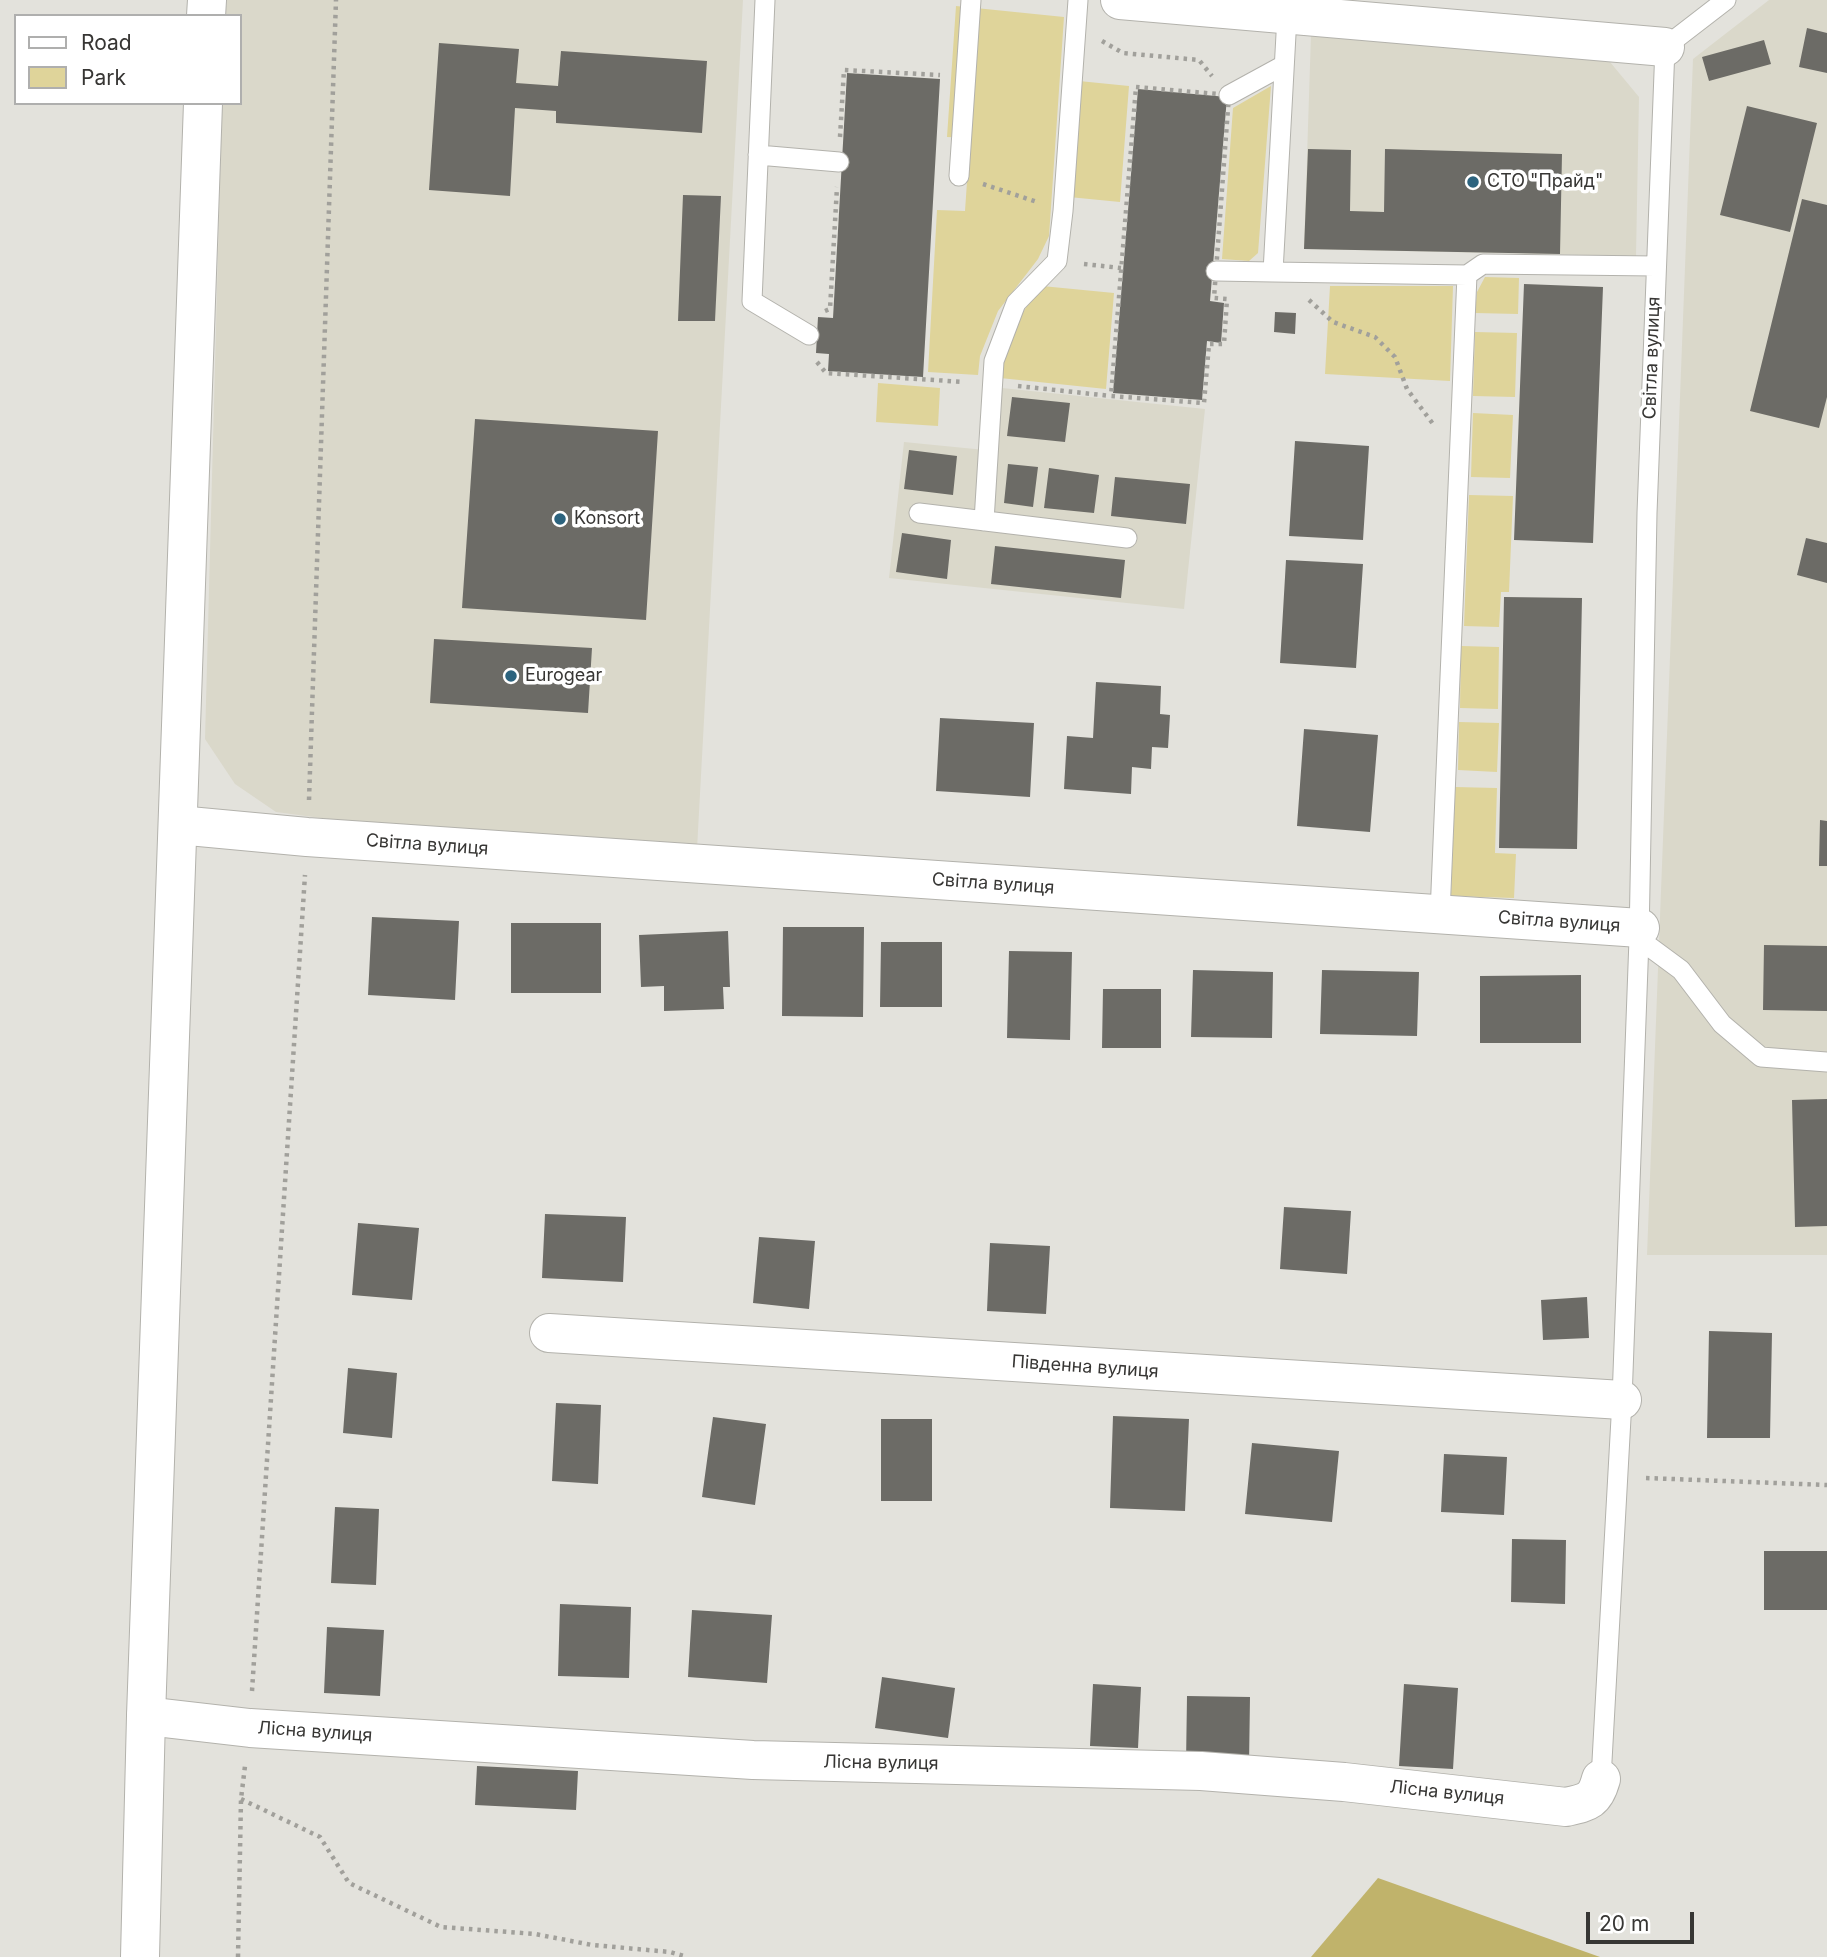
<!DOCTYPE html>
<html>
<head>
<meta charset="utf-8">
<style>
	body { margin:0 }
	#map { position:relative; width:1827px; height:1957px; overflow:hidden; background:#e3e2dc; font-family:Inter,sans-serif }
	canvas { display:block }
	.legend { position:absolute; left:14px; top:14px; width:228px; height:91px; box-sizing:border-box; background:#fff; border:2px solid #afafae; margin:0; padding:9px 12px; list-style:none; font-size:21px; color:#373634 }
	.legend li { display:flex; align-items:center; gap:14px; height:35px }
	.legend b { width:35px; border:2px solid #afafae }
	.scale { position:absolute; left:1586px; top:1912px; width:108px; height:32px; box-sizing:border-box; border:4px solid #373634; border-top:0; padding-left:9px; font-size:21px; line-height:24px; white-space:nowrap; color:#373634; -webkit-text-stroke:5px #fff; paint-order:stroke }
</style>
</head>
<body>
<div id="map">
<canvas width="1827" height="1957"></canvas>
<ul class="legend">
<li><b style="height:9px;background:#fff"></b>Road</li>
<li><b style="height:19px;background:#dfd49a"></b>Park</li>
</ul>
<div class="scale">20 m</div>
</div>
<script>
const context = document.querySelector('canvas').getContext('2d');
context.lineJoin = 'round';
function paint(path, color) { context.fillStyle = color; context.fill(path, 'evenodd'); }
function strokePath(path, color, width, dash) { context.strokeStyle = color; context.lineWidth = width; context.lineCap = dash ? 'butt' : 'round'; context.setLineDash(dash || []); context.stroke(path); }
function drawText(font, color, halo, rows, align = 'center') {
  context.font = font + ' Inter,sans-serif'; context.lineWidth = 7; context.setLineDash([]); context.textBaseline = 'middle'; context.strokeStyle = halo; context.fillStyle = color; for (const [text, x, y, turn = 0] of rows) {
    context.save(); context.translate(x, y); context.rotate((+turn || 0) * Math.PI / 180); context.textAlign = isNaN(turn) ? turn : align; if (halo) context.strokeText(text, 0, 0); context.fillText(text, 0, 0); context.restore();
  }
}
paint(new Path2D(`
	M227,0H743L697,849L336,820L276,812L235,784L205,739L222,103H240V16H225Z
	M1769,0H1827V1255H1647L1693,59Z
	M1311,35L1605,56L1639,97L1636,256L1304,249Z
	M1002,388L1205,409L1184,609L889,578L904,442L995,451Z`), '#dad8ca');
paint(new Path2D(`
	M956,6L1064,17L1049,236L1038,259L998,311L980,356L978,375L928,372L937,210L965,211L970,138L947,137Z
	M1079,81L1129,86L1120,202L1069,197Z
	M1271,86L1258,253L1249,261L1222,259L1233,108Z
	M1485,277L1519,278L1518,314L1475,313L1477,292Z
	M1042,286L1114,293L1106,389L1000,378C1008,341 1017,315 1042,286Z
	M1330,286H1453L1450,381L1325,374Z
	M1475,332L1517,333L1515,397L1473,396Z
	M878,383L940,388L938,426L876,422Z
	M1473,413L1513,415L1510,478L1471,477Z
	M1469,495L1513,496L1509,592H1501L1499,627L1464,626Z
	M1461,646L1499,647L1498,709L1460,708Z
	M1459,722L1499,723L1497,772L1458,770Z
	M1455,787L1497,788L1495,853L1516,854L1514,898L1451,896Z`), '#dfd49a');
paint(new Path2D(`
	M1378,1878L1600,1957H1311Z`), '#c0b36b');
paint(new Path2D(`
	M1807,28L1827,33V73L1799,67Z
	M1764,40L1771,64L1709,81L1702,57Z
	M439,43L519,49L516,83L558,86L561,51L707,61L702,133L556,123V111L515,108L510,196L429,190Z
	M847,73L940,79L923,377L828,371L829,354L816,353L818,317L833,318Z
	M1138,89L1227,97L1210,301L1224,303L1221,343L1207,341L1202,400L1113,393Z
	M1747,106L1817,123L1790,232L1720,215Z
	M1308,149L1351,150L1350,211L1384,212L1385,149L1562,154L1560,254L1304,249Z
	M683,195L721,196L715,321H678Z
	M1802,199L1827,205V397L1819,428L1750,411Z
	M1524,284L1603,287L1593,543L1514,540Z
	M1275,312L1296,313L1295,334L1274,332Z
	M1012,397L1070,403L1065,442L1007,436Z
	M475,419L658,431L646,620L462,608Z
	M1295,441L1369,446L1363,540L1289,536Z
	M909,450L957,456L953,495L904,489Z
	M1008,464L1038,467L1033,507L1004,503Z
	M1049,468L1099,475L1094,513L1044,508Z
	M1115,477L1190,484L1186,524L1111,516Z
	M902,533L951,540L947,579L896,572Z
	M1806,538L1827,543V583L1797,575Z
	M995,546L1125,560L1121,598L991,584Z
	M1286,560L1363,564L1356,668L1280,663Z
	M1504,597L1582,598L1577,849L1499,848Z
	M434,639L592,648L588,713L430,703Z
	M1096,682L1161,686L1160,714L1170,715L1168,748L1152,747L1151,769L1132,767L1131,794L1064,789L1067,736L1093,738Z
	M940,718L1034,723L1030,797L936,791Z
	M1304,729L1378,735L1370,832L1297,826Z
	M1820,820L1827,821V866H1819Z
	M372,917L459,921L455,1000L368,995Z
	M511,923H601V993H511Z
	M783,927H864L863,1017L782,1016Z
	M728,931L730,987H723L724,1009L664,1011V986L641,987L639,935Z
	M881,942H942V1007H880Z
	M1764,945L1827,946V1011L1763,1010Z
	M1009,951L1072,952L1070,1040L1007,1038Z
	M1193,970L1273,972L1272,1038L1191,1037Z
	M1322,970L1419,972L1417,1036L1320,1034Z
	M1581,975V1043H1480V976Z
	M1103,989H1161V1048H1102Z
	M1827,1099V1226L1795,1227L1792,1100Z
	M1284,1207L1351,1211L1347,1274L1280,1269Z
	M545,1214L626,1217L623,1282L542,1278Z
	M358,1223L419,1228L412,1300L352,1295Z
	M759,1237L815,1241L809,1309L753,1303Z
	M990,1243L1050,1246L1046,1314L987,1311Z
	M1587,1297L1589,1338L1543,1340L1541,1300Z
	M1709,1331L1772,1333L1770,1438H1707Z
	M348,1368L397,1373L392,1438L343,1433Z
	M556,1403L601,1405L598,1484L552,1481Z
	M1113,1416L1189,1419L1185,1511L1110,1508Z
	M713,1417L766,1424L755,1505L702,1497Z
	M881,1419H932V1501H881Z
	M1252,1443L1339,1451L1332,1522L1245,1514Z
	M1444,1454L1507,1457L1504,1515L1441,1512Z
	M335,1507L379,1509L376,1585L331,1583Z
	M1512,1539L1566,1540L1565,1604L1511,1602Z
	M1764,1551H1827V1610H1764Z
	M560,1604L631,1607L629,1678L558,1676Z
	M692,1610L772,1615L767,1683L688,1677Z
	M327,1627L384,1630L380,1696L324,1693Z
	M882,1677L955,1688L948,1738L875,1728Z
	M1093,1684L1141,1687L1138,1748L1090,1746Z
	M1404,1684L1458,1688L1453,1769L1399,1766Z
	M1187,1696L1250,1697L1249,1765L1186,1764Z
	M477,1766L578,1771L576,1810L475,1805Z`), '#6c6b66');
const service = new Path2D(`
	M765,0L752,301L809,335
	M1287,16L1273,272L1467,275L1440,914
	M1229,95L1284,65
	M758,155L839,162
	M959,176L971,0
	M1216,271L1273,272
	M1467,275L1483,264L1655,266
	M919,513L1127,538
	M984,521L994,361L1016,303L1057,261L1063,211L1078,0
	M1639,939L1681,970L1722,1024L1761,1057L1827,1062
	M1601,1779L1622,1400L1639,939L1647,513L1665,47L1726,0`);
const minor = new Path2D(`
	M1120,0L1665,47
	M178,825L307,837L1640,928
	M549,1333L1622,1400
	M146,1716L250,1728L753,1760L1201,1771L1344,1782L1566,1807C1588,1802 1595,1801 1601,1779`);
const tertiary = new Path2D(`
	M206,16L207,0
	M140,1957L146,1716L203,103`);
strokePath(service, '#b3b2ac', 21);
strokePath(minor, '#b3b2ac', 40);
strokePath(tertiary, '#b3b2ac', 40);
strokePath(new Path2D(`
	M1102,41L1123,53L1199,60L1212,76
	M1136,87L1229,95L1214,298L1227,299L1224,344H1209L1204,403L1111,396Z
	M840,137L844,70L940,75
	M983,184L1037,202
	M1084,264L1121,268
	M1309,300L1333,322L1375,337L1395,357L1407,389L1433,424
	M825,311L830,309L837,187
	M817,362L826,373L964,382
	M1018,386L1111,396
	M309,800L336,0
	M1646,1478L1827,1485
	M252,1691L305,875
	M241,1799L320,1837L349,1883L441,1927L535,1934L592,1945L670,1952L687,1957
	M238,1957L241,1799L245,1766`), '#a1a09b', 4.5, [3.5, 5]);
strokePath(service, '#fff', 19);
strokePath(minor, '#fff', 38);
strokePath(tertiary, '#fff', 38);
for (const [x, y, r, color] of [
	[1473,182,7,"#2c637e"],
	[560,519,7,"#2c637e"],
	[511,676,7,"#2c637e"]
]) { const dot = new Path2D(); dot.arc(x, y, r, 0, 2 * Math.PI); context.fillStyle = color; context.fill(dot); strokePath(dot, '#fff', 2.5); }
drawText('18px', '#373634', '#fff', [
	["СТО \"Прайд\"",1487,182],
	["Konsort",574,519],
	["Eurogear",525,676]
], 'left');
drawText('18px', '#373634', '#fff', [
	["Світла вулиця",1652,358,-88],
	["Світла вулиця",427,845,4],
	["Світла вулиця",993,884,4],
	["Світла вулиця",1559,922,4],
	["Південна вулиця",1085,1367,4],
	["Лісна вулиця",315,1732,4],
	["Лісна вулиця",881,1763,1],
	["Лісна вулиця",1447,1793,6]
]);
</script>
</body>
</html>
